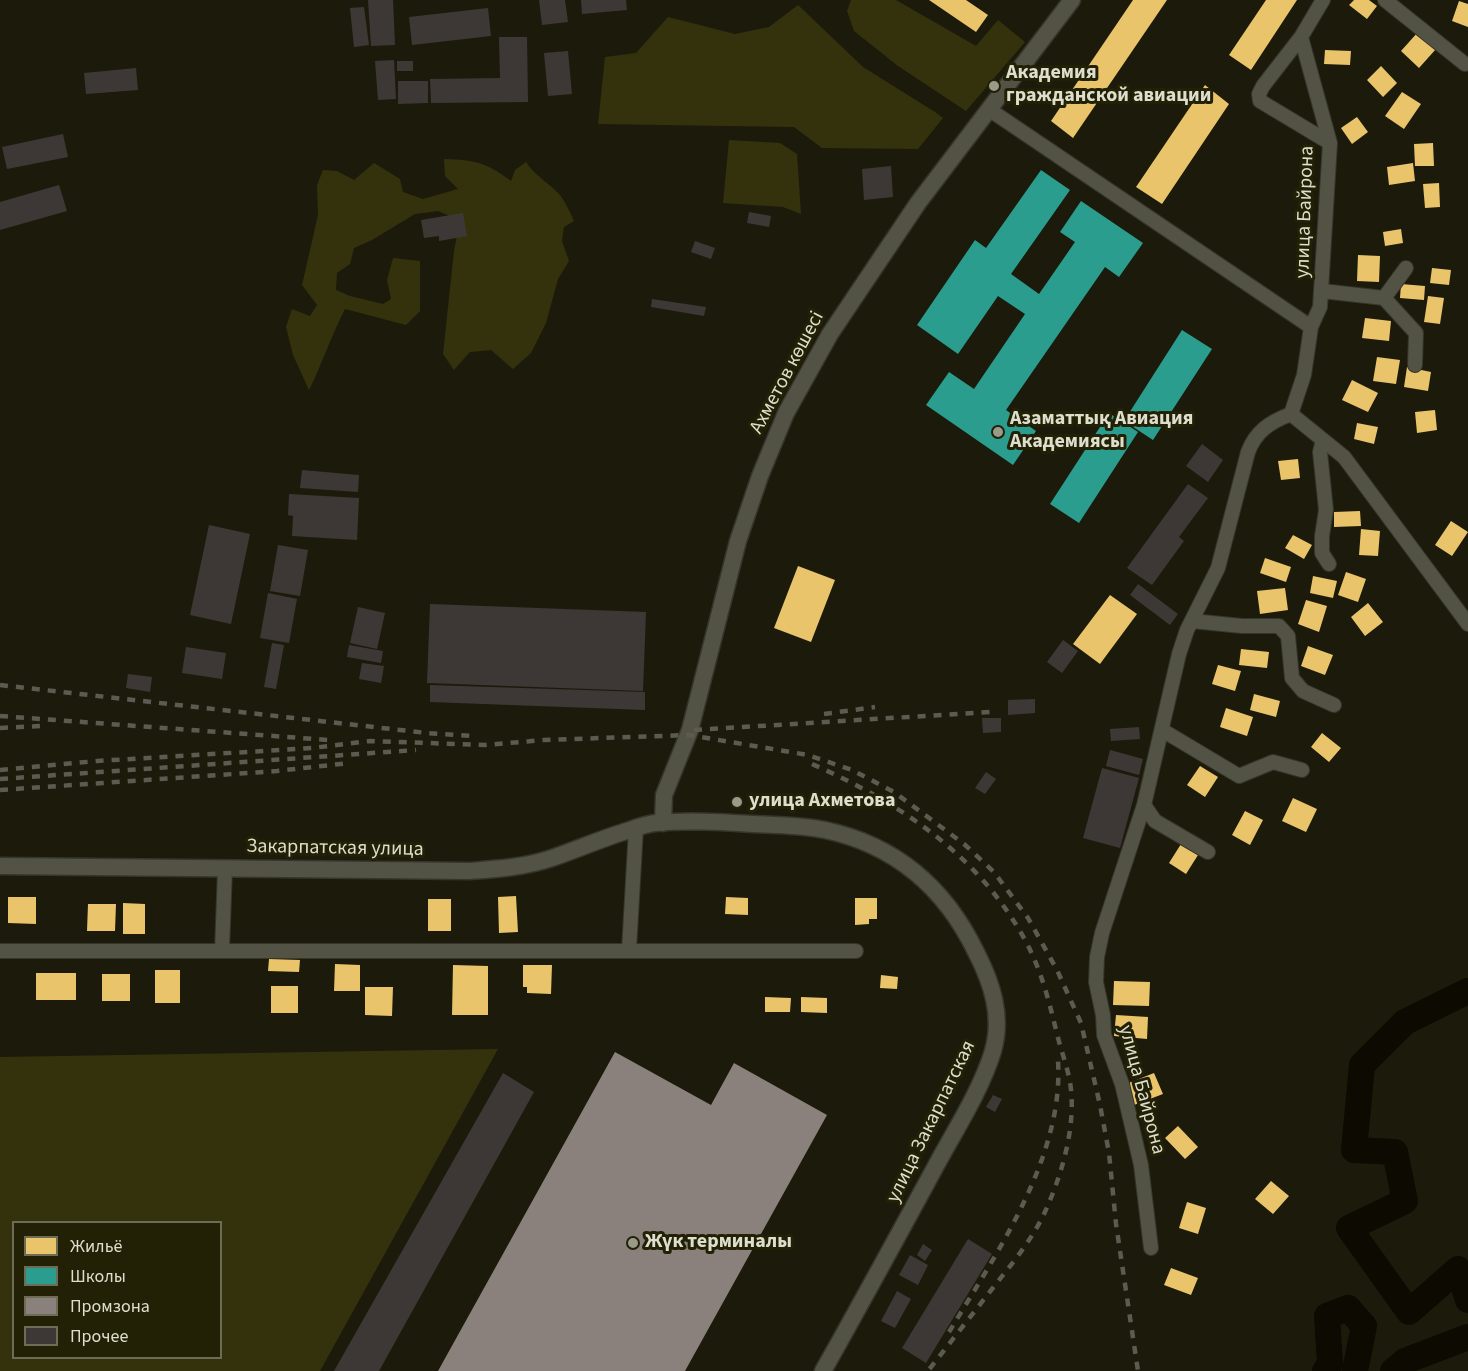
<!DOCTYPE html>
<html>
<head>
<meta charset="utf-8">
<style>
	body { margin:0 }
	#map { position:relative; width:1468px; height:1371px; overflow:hidden; background:#1c1b0b; font-family:"Source Sans 3",sans-serif }
	canvas { display:block }
	.legend { position:absolute; left:12px; top:1221px; width:210px; height:138px; box-sizing:border-box; background:#222105; border:2px solid #6d6d55; margin:0; padding:8px 10px; list-style:none; font-size:18px; color:#dedece }
	.legend li { display:flex; align-items:center; gap:12px; height:30px }
	.legend b { width:30px; border:2px solid #6d6d55 }
</style>
</head>
<body>
<div id="map">
<canvas width="1468" height="1371"></canvas>
<ul class="legend">
<li><b style="height:16px;background:#e9c46a"></b>Жильё</li>
<li><b style="height:16px;background:#2a9d8f"></b>Школы</li>
<li><b style="height:16px;background:#8a817c"></b>Промзона</li>
<li><b style="height:16px;background:#3d3836"></b>Прочее</li>
</ul>
</div>
<script>
const context = document.querySelector('canvas').getContext('2d');
context.lineJoin = 'round';
function paint(path, color) { context.fillStyle = color; context.fill(path, 'evenodd'); }
function strokePath(path, color, width, dash) { context.strokeStyle = color; context.lineWidth = width; context.lineCap = dash ? 'butt' : 'round'; context.setLineDash(dash || []); context.stroke(path); }
function drawText(font, color, halo, rows, align = 'center') {
  context.font = font + ' "Source Sans 3",sans-serif'; context.lineWidth = 6; context.setLineDash([]); context.textBaseline = 'middle'; context.strokeStyle = halo; context.fillStyle = color; for (const [text, x, y, turn = 0] of rows) {
    context.save(); context.translate(x, y); context.rotate((+turn || 0) * Math.PI / 180); context.textAlign = isNaN(turn) ? turn : align; if (halo) context.strokeText(text, 0, 0); context.fillText(text, 0, 0); context.restore();
  }
}
paint(new Path2D(`
	M851,0H896L976,46L998,20L1025,42L966,111L898,66L854,31L847,11Z
	M798,5L863,67L935,112L943,118L918,149L822,148L794,127L598,124L605,57L636,53L668,17L735,34L769,27Z
	M729,140L780,143L797,154L801,214L783,207L723,203Z
	M444,159C475,160 486,162 511,181L515,170L526,162C536,177 548,182 560,195C566,203 570,212 574,221L564,227L562,241L569,261L558,279L546,323L531,353L513,369L491,350L470,352L454,370L443,354L454,251L460,220L438,211L415,214L372,240L354,248L350,264L337,273L336,290L350,296L383,304L391,299L387,280L393,258L420,261V311L406,325L345,309C331,336 322,364 309,390L293,355L286,327L292,309L310,316L317,305L302,285L318,215L317,185L323,170L337,171L354,180L374,163L400,179L403,192L423,199L458,189L445,176Z
	M498,1049L320,1371H0V1057ZM14,1222H220V1358H14Z`), '#34320d');
paint(new Path2D(`
	M929,0H966L988,15L976,32Z
	M1133,0H1167L1073,138L1051,121Z
	M1266,0H1297L1251,70L1229,55Z
	M1354,0H1369L1377,6L1367,19L1349,5Z
	M1459,1L1468,4V27L1452,21Z
	M1418,32L1436,49L1419,68L1401,51Z
	M1325,50L1351,51L1350,65L1324,64Z
	M1381,66L1397,83L1383,97L1367,80Z
	M1205,85L1229,104L1162,204L1136,187Z
	M1402,92L1421,104L1404,129L1385,116Z
	M1357,117L1368,132L1352,144L1341,128Z
	M1433,143L1434,166H1415L1414,144Z
	M1413,163L1415,181L1389,185L1387,167Z
	M1439,183L1440,207L1425,208L1423,184Z
	M1401,229L1403,243L1385,246L1383,232Z
	M1358,255L1380,256L1379,282L1357,281Z
	M1432,268L1451,270L1449,285L1430,283Z
	M1401,284L1425,286L1424,300L1400,298Z
	M1428,296L1444,298L1440,324L1424,322Z
	M1365,318L1391,321L1389,341L1362,338Z
	M1377,357L1400,360L1396,384L1373,381Z
	M1407,367L1431,372L1428,391L1404,387Z
	M1352,380L1378,393L1368,412L1342,400Z
	M1435,410L1437,430L1417,433L1415,412Z
	M1357,423L1378,427L1374,444L1354,439Z
	M1298,459L1300,478L1281,480L1278,461Z
	M1360,511L1361,526L1334,527V512Z
	M1451,521L1468,532L1452,556L1435,545Z
	M1361,529L1380,531L1378,556L1359,555Z
	M1293,535L1312,545L1304,559L1285,548Z
	M1265,558L1291,567L1286,582L1260,573Z
	M798,566L835,580L811,642L774,628Z
	M1346,572L1366,579L1358,602L1338,595Z
	M1313,576L1337,581L1333,598L1310,593Z
	M1285,588L1288,610L1260,614L1257,591Z
	M1110,595L1137,614L1100,664L1073,644Z
	M1306,600L1327,606L1319,632L1298,624Z
	M1368,603L1383,622L1365,636L1351,617Z
	M1308,646L1333,655L1325,675L1301,666Z
	M1241,649L1269,652L1267,668L1239,665Z
	M1218,665L1241,671L1235,691L1212,684Z
	M1254,694L1280,701L1276,717L1250,710Z
	M1226,708L1253,717L1247,736L1220,727Z
	M1322,733L1341,748L1329,762L1311,747Z
	M1200,766L1218,777L1205,797L1187,785Z
	M1293,798L1317,809L1306,832L1282,821Z
	M1245,811L1263,820L1250,845L1232,835Z
	M1181,844L1198,855L1186,874L1169,863Z
	M516,896L518,932L499,933L498,897Z
	M8,897H36V924L8,923Z
	M726,897L748,898V915L725,914Z
	M855,898H877V919H869V924L855,925Z
	M428,899H451V931H428Z
	M123,903L145,904V934H123Z
	M88,904H116L115,931H87Z
	M269,959L300,960L299,972L268,971Z
	M335,964L360,965V991H334Z
	M453,965L488,966V1015H452Z
	M523,965H552L551,994L527,993V987H523Z
	M155,970H180V1003H155Z
	M36,973H76V1000H36Z
	M102,974H130V1001H102Z
	M881,975L898,977L897,989L880,988Z
	M1114,981L1150,982L1149,1006L1113,1005Z
	M271,986H298V1013H271Z
	M365,987H393L392,1016L365,1015Z
	M765,997L791,998L790,1012H765Z
	M801,997L827,998V1013L801,1012Z
	M1116,1015L1148,1017L1147,1039L1114,1036Z
	M1154,1073L1163,1094L1134,1105L1126,1084Z
	M1178,1126L1198,1147L1185,1159L1165,1138Z
	M1271,1181L1289,1196L1273,1214L1255,1199Z
	M1187,1202L1206,1208L1198,1234L1179,1228Z
	M1171,1268L1198,1278L1191,1295L1164,1285Z`), '#e9c46a');
paint(new Path2D(`
	M1041,170L1070,190L1011,274L1039,294L1075,242L1060,232L1081,201L1143,243L1119,277L1105,267L1006,410L1036,431L1013,465L926,405L949,372L974,389L1025,314L998,296L958,354L917,325L975,240L986,248Z
	M1182,330L1212,349L1153,440L1124,421Z
	M1109,413L1138,432L1079,523L1050,504Z`), '#2a9d8f');
paint(new Path2D(`
	M615,1052L711,1105L734,1063L827,1115L685,1371H438Z`), '#8a817c');
strokePath(new Path2D(`
	M1468,991L1405,1022L1362,1065L1354,1150L1395,1152L1405,1201L1349,1228L1409,1312L1458,1269L1468,1300
	M1325,1371L1330,1364L1327,1316L1348,1308L1364,1326L1355,1371
	M1393,1371L1405,1361L1468,1337`), '#0c0a01', 26);
paint(new Path2D(`
	M368,0H393L395,45L371,46Z
	M539,0H565L568,22L542,25Z
	M581,0H626L627,10L582,14Z
	M364,7L369,45L354,47L350,8Z
	M488,8L491,36L412,45L409,17Z
	M499,37H527L528,102L431,103L430,79L500,78Z
	M568,51L572,94L548,96L544,53Z
	M394,60L396,99L378,100L375,61Z
	M397,61H413V71H397Z
	M136,68L138,90L86,94L84,73Z
	M398,81H428V103L398,104Z
	M63,134L68,157L7,169L2,147Z
	M891,166L893,197L864,200L862,169Z
	M59,185L67,211L0,230V202Z
	M749,212L771,216L769,227L747,223Z
	M463,213L467,236L439,241V236L424,238L421,220Z
	M695,241L715,248L711,259L691,252Z
	M652,299L706,307L704,316L651,307Z
	M1202,444L1223,460L1208,482L1186,466Z
	M302,470L359,475L358,492L300,488Z
	M1188,484L1208,498L1179,537L1184,541L1152,585L1127,568Z
	M289,494L359,498L357,540L292,536L293,516L288,515Z
	M209,525L250,534L231,624L190,615Z
	M278,545L308,550L300,596L270,591Z
	M1138,584L1178,614L1170,625L1130,595Z
	M268,593L297,599L289,643L260,638Z
	M430,604L646,612L643,691L427,683Z
	M358,607L385,613L377,649L350,643Z
	M1063,640L1078,651L1062,673L1047,662Z
	M272,643L284,645L276,689L264,687Z
	M349,645L383,651L381,663L347,657Z
	M186,647L226,653L222,679L182,673Z
	M362,663L384,666L381,683L359,679Z
	M128,674L152,677L150,692L126,688Z
	M430,685L645,692V710L430,702Z
	M1035,699V713L1008,715V700Z
	M982,718H1001V732L983,733Z
	M1139,727L1140,739L1111,741L1110,729Z
	M1110,750L1143,759L1139,775L1106,766Z
	M1102,768L1139,778L1120,848L1083,838Z
	M986,772L996,779L985,794L975,788Z
	M503,1073L534,1092L379,1371H334Z
	M993,1095L1002,1099L995,1112L986,1107Z
	M968,1239L992,1254L926,1363L902,1348Z
	M923,1244L932,1250L925,1261L917,1255Z
	M910,1255L928,1265L918,1285L899,1275Z
	M897,1291L911,1299L895,1328L881,1321Z`), '#3d3836');
const minor = new Path2D(`
	M1385,0L1465,64
	M1301,37L1263,86L1259,94L1260,101L1330,143
	M990,110L1311,327
	M1322,291L1384,298L1416,333L1415,365
	M1384,298L1406,268
	M1291,414L1344,457L1468,624
	M1323,440L1320,452L1326,510L1322,536V553L1329,564
	M1192,621L1242,626H1279L1288,636L1292,678L1303,691L1334,705
	M1162,730L1239,776L1273,762L1302,770
	M1144,805L1155,821L1208,852
	M629,950L636,828
	M0,951H856
	M222,951L225,869
	M1151,1248L1141,1165L1122,1084L1104,1035L1103,1015L1096,982L1097,957L1102,933L1144,805L1179,654L1187,630L1218,568L1248,452C1256,431 1270,422 1291,414L1304,375L1311,327L1320,307L1330,143L1301,37L1323,0`);
const tertiary = new Path2D(`
	M663,823L664,795L690,730L738,541L760,476L786,413L830,334L918,203L1072,0
	M0,866L470,871C497,869 526,867 552,858C578,849 603,838 630,830C638,827 646,824 655,823C687,820 721,822 753,824C777,825 802,825 825,830C895,845 945,888 976,952C992,983 1003,1016 993,1051C981,1090 957,1127 938,1162C900,1232 862,1302 823,1371`);
strokePath(minor, '#36352b', 16);
strokePath(tertiary, '#36352b', 19);
strokePath(minor, '#525245', 14);
strokePath(tertiary, '#525245', 16);
strokePath(new Path2D(`
	M0,685L427,733L475,736
	M824,714L875,707
	M0,716L328,740
	M0,728L41,726
	M694,730L990,712
	M812,764C898,802 978,854 1025,940C1041,969 1049,1001 1057,1034C1061,1050 1067,1066 1070,1082C1077,1125 1062,1175 1044,1214C1031,1241 1011,1265 992,1289C971,1316 949,1344 928,1371
	M0,770L97,761L312,748L370,741L485,745L544,740L689,735L808,755L852,770L894,792L964,844L994,872L1028,918L1057,970L1081,1023L1100,1105L1109,1153L1116,1224L1138,1371
	M0,779L416,750
	M0,790L277,771L349,763
	M949,1332C996,1254 1064,1157 1058,1061`), '#5b5b51', 4.5, [8, 8]);
for (const [x, y, r, color] of [
	[994,86,6,"#9a9a8a"],
	[998,432,6,"#9a9a8a"],
	[737,802,6,"#9a9a8a"],
	[633,1243,6,"#9a9a8a"]
]) { const dot = new Path2D(); dot.arc(x, y, r, 0, 2 * Math.PI); context.fillStyle = color; context.fill(dot); strokePath(dot, '#222105', 2); }
drawText('bold 20px', '#dedece', '#222105', [
	["Академия",1006,74],
	["гражданской авиации",1006,97],
	["Азаматтық Авиация",1010,420],
	["Академиясы",1010,443],
	["улица Ахметова",749,802],
	["Жүк терминалы",645,1243]
], 'left');
drawText('20px', '#dedece', '#222105', [
	["улица Байрона",1306,212,-88],
	["Ахметов көшесі",788,373,-62],
	["Закарпатская улица",335,849,1],
	["улица Байрона",1141,1090,75],
	["улица Закарпатская",932,1122,-64]
]);
</script>
</body>
</html>
